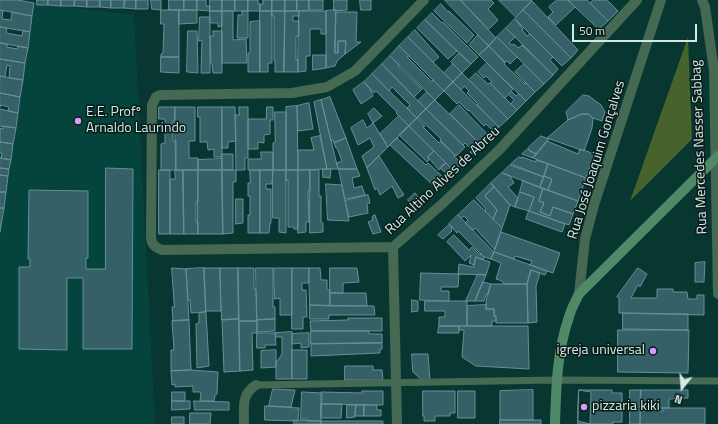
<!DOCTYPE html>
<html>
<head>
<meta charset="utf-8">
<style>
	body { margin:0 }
	#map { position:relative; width:718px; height:424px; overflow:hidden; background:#083731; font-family:"Titillium Web",sans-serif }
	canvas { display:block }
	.north { position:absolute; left:662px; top:368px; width:40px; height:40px; -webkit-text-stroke:3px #091b18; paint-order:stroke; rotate:197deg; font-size:11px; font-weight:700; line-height:16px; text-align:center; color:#d2e9e5 }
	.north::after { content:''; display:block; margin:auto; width:14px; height:18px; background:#d2e9e5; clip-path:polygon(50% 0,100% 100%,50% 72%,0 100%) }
	.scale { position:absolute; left:572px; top:24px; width:125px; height:18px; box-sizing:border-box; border:2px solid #d2e9e5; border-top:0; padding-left:5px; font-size:12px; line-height:14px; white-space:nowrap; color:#d2e9e5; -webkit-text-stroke:3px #091b18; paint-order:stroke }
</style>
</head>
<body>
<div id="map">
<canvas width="718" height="424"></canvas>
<div class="north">N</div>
<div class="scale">50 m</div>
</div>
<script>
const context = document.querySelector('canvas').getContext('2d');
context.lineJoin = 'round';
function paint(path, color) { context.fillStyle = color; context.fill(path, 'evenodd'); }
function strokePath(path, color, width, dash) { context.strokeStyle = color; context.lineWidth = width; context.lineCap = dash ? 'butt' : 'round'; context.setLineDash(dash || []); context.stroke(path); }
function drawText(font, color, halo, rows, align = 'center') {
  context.font = font + ' "Titillium Web",sans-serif'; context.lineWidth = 3; context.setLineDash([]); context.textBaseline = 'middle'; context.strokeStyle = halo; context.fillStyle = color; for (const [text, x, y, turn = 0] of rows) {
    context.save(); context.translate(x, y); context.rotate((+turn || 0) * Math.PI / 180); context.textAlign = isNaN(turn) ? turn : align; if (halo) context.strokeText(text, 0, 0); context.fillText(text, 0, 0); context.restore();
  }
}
paint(new Path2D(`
	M33,3L134,15L155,424H0V228Z`), '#05433d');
paint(new Path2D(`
	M688,37L692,139L630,201Z`), '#46632c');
const building = new Path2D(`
	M0,0H18L34,3L32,16L0,10Z
	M37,0H48V5H37Z
	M48,0H61V6L48,5Z
	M61,0H75L74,6H61Z
	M75,0H87V7L74,6Z
	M87,0H100V7H87Z
	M100,0H111V8L100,7Z
	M111,0H124V8H111Z
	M125,0H136V9L124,8V2H125Z
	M136,0H148V9H136Z
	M151,0H161V10L152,9Z
	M169,0H184V10H169Z
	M184,0H197V10H184Z
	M197,0H206V6H210V11L197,10Z
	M210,0H222V11H210Z
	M222,0H235V11H222Z
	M235,0H248V11H235Z
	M248,0H258V4H260V11H248Z
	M263,0H272V11H260V4H263Z
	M272,0H285V11H272Z
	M285,0H297V11H285Z
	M297,0H309V10L297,11Z
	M309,0H323V10H309Z
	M334,0H347V10L334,11Z
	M360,0H371V10H361Z
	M445,0H460L496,38L489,46Z
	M461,0H491L494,3L488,9L498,20L489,29Z
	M499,0H530L532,1L516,17Z
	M557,0H568L575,7L556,25L548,17L553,12L549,7Z
	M568,0H587L608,21L599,29Z
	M594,0H607L618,11L608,21L590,3Z
	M532,1L578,50L571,58L523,10Z
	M441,4L448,12L449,11L474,35L467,43L434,11Z
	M0,10L3,11L2,19L11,20L12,12L32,16L30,32L0,27Z
	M161,10H179V57H161V54L163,53L164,24H161Z
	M179,10H197V23L179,24Z
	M336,10L335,53H338V41H346L345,54L337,61L335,66L326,68V11Z
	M523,10L571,58L562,66L515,19Z
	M210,11H222V26L218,27V23H210Z
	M222,11H233V40L246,39L247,63H222Z
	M242,11H248V38H237L238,15H242Z
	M260,11H272V63H268V72H260Z
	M272,11H285L284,72H275V60H274V16H272Z
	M285,11H299V16H293V21H299V36L296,37V60L298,59V72H284Z
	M299,11H326V34H321V29H310V56H306V71L298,72Z
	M336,12H357L356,42H361L345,54L346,41H338V53H335Z
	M432,13L442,23L443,22L478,57L471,64L425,20Z
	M200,17H210V73H201L202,40L199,41Z
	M515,19L523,29L522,30L527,36L530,34L553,57L550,60L558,69L553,75L506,28Z
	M425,20L457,51L448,59L417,28Z
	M260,21V72H248V53H250V22Z
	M0,27L7,28L6,33L22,36L23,30L30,32L28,48L0,43Z
	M506,28L515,37L509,43L512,45L514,44L518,48L522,45L553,75L544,84L497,37Z
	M415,30L439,57L433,62L408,37Z
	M188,31H197L198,73L187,72Z
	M213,31H222V73H213L212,64H211L210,36H213Z
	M478,35L489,46L479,55L469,45Z
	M408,37L453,82L444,91L399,46Z
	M497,37L517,57L510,64L507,61L505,62L489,46Z
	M0,43L7,44V47L17,49L18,46L28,48L25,63L0,59Z
	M399,46L409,56L407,57L432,82L433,80L444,91L435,100L390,56Z
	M489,46L505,63L504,64L525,84L526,83L535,92L526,101L479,55Z
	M459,53L471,64L462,73L451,62Z
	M313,55H326V68L313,70Z
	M390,56L399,65L398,66L422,89L414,97L382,64Z
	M161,57H179V73L161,72Z
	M0,59L25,63L23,80L9,78L10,66L7,65L5,77L0,76Z
	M487,63L513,89L505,98L490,83L492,82L486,76L484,78L478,72Z
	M382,64L426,109L417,118L407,108L410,105L392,87L389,91L372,74Z
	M453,64L462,73L453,82L444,73Z
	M524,64L544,84L535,92L515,72Z
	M462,73L508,119L499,127L477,105L478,104L467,93L469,91L464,86L461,90L453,82Z
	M476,73L488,84L490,83L517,110L508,119L469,80Z
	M372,74L417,118L409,126L396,113L397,112L376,91L374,93L364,82Z
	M0,76L23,80L20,97L0,93Z
	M364,82L370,89L373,96L361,104L353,90Z
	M453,82L499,127L494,132L486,124L484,126L469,110L468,111L459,102L457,104L444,91Z
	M427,92L435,100L426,109L418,101Z
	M512,92L516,96L519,94L526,101L517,110L511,104L514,100L509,95Z
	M0,93L20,97L18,113L8,111L9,107L1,105L0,107Z
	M583,95L589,96L601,105L605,112L602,121L593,118L588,114H582L568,120L566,112Z
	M330,97L346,138L334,143L333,140L331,141L321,100Z
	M321,100L338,169H327L314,102Z
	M435,100L481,145L472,154L470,152L472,150L465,143L463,145L426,109Z
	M309,103L313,129L298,131L297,106Z
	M459,105L490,137L481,145L450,114Z
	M297,106L298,170H286V107Z
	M159,107H175V120H173V141H176V170H161V144L165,143V119H159Z
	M175,107H195V141H189V158H198V170H176Z
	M198,107H222V157H214V149L208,150L207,142H200V117H198Z
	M222,107H235L236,141L228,142V148H222Z
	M239,107H248V158H245V170H236L235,115H239Z
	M267,107H273V120H270V134L264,135V143L258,142V149H248V119H266Z
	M374,108L382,116L373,123L368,114Z
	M0,109L18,113L16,128L0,126Z
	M426,109L465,147L456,156L440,141L441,139L418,117Z
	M275,112H286V170H273V143L275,142Z
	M582,114H588L593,118L592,128L584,151L547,138L568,120Z
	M399,116L409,126L388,147L380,134Z
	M417,118L425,126L423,127L439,143L441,141L455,155L454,156L462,164L454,171L409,126Z
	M363,120L367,128L373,123L388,147L367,168L362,156L374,147L370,138L358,145L351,128Z
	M3,126L16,128L13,144L0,142V128L3,129Z
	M409,126L434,151L428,157L429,160L427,162L399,135Z
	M320,136L327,169L298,170V150H314L311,138Z
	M541,136L549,139L537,154L530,151L528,148Z
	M346,138L357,169H338L337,163L342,161L337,148H336L334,143Z
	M397,138L426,165L428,163L445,179L436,188L390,145Z
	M547,141L578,154L580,149L595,154L586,178L533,158Z
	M0,142L13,144L11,160L1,158L2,153H0Z
	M528,149L530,151L537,154L533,158L522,154Z
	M434,151L446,163L439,170L428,157Z
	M261,152H273V170H248V159H261Z
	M222,154H233V170H222Z
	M379,156L404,195L398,198L392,186L380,195L377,188L375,190L367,168Z
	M519,157L522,158V157L536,162V160L548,164L544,177L511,164Z
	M0,158L11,160L9,169L0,168Z
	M222,159V170H198V160Z
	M446,163L454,171L449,176L440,168Z
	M548,164L586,178L578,201L548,190L552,179L544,176Z
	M510,165L544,177L540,187L502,173Z
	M0,168L9,169L8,176L0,175Z
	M106,168L133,169L132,349H83V278H67V350L19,349V267H30V259H28L29,190L88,191V258H86V269H105Z
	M323,169H331L330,178L323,177Z
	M339,169H357L360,176L352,178L354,188L362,186L365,195L345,199Z
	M159,170H170V234H159Z
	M175,170H183L184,234H170V179H175Z
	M183,170H198V202H196V222H198V234H184Z
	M198,170H222L223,234H198Z
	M222,170H236V182H233V233L223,234Z
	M250,170H260V233H248V215H250V196H248V183H250Z
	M260,170H273L272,184H266V189H271V223H270L269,233H260Z
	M273,170H286V233L279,232V218H273Z
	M286,170H298V229H294V227H288V180L286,181Z
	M298,170H310V191H308L309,222H306V232L298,233Z
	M310,170H319V196H321V222L323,223V232L310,233Z
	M502,173L510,176L514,183L508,187L518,198L515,207L510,205L491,183Z
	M0,175L8,176L6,192H0Z
	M544,176L552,179L548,190L540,187Z
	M523,181L543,189L539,201L544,203L540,212L550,216L553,207L573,214L569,225L529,211L534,197L520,192Z
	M491,183L494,187L485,196L497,210L493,219L485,211L486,209L476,198Z
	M326,184L342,185L349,221L328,220Z
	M494,187L510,205L502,228L493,219L497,210L485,196Z
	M543,189L578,201L573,214L553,207L550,216L540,212L544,203L539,201Z
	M0,192H6L4,208H0Z
	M520,192L534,197L529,211L515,207Z
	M415,193L419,198L422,196L424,198L413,209L408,200Z
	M368,195L370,203L367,204L368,213L349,217L345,201Z
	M236,199H243V223L236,224Z
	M474,200L502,228L495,250L475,228L473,230L465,223L468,220L464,216L461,218L458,215Z
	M0,208H4L0,232Z
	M529,211L565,224L562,232L526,219Z
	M375,215L381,232L373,234L368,222L373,220L372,217Z
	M458,215L494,252L491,259L484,257L458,231L457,233L449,224Z
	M449,225L453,228L451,230L452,231L443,239L438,235Z
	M501,232L560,253L553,273L530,265L532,261L515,256L514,259L494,252Z
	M454,235L469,250L472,247L480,255L481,254L484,257L483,260L476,257L474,265L469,263L471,255L465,261L447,242Z
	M494,252L547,271L545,275L531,270L527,284H504L502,281L496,279L501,263L491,259Z
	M476,257L490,262L486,275L458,274L459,264L473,267Z
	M705,262L704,282H695V263Z
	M172,268L186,269L189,320L173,321L172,307H174Z
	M204,268L206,312L191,313L190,300H188L186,269Z
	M204,268H220L221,311H206Z
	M220,268H238L239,319L222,320Z
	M238,268H254V289H256L257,321H239Z
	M256,268H273V307H275V319L257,320Z
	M274,268H292V315H280V298L275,299Z
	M292,268H309V283H302V290H306L307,317H303V329H292Z
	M309,268H320L321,280H327V290H330V306L310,305Z
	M330,268H357L359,282L343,283V293H330Z
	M638,268L647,274L640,287L638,285L631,298H657V289H673V292H687L688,299H697V295H704V315L619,313V298L617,297Z
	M531,270L540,273L536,286L537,322L528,323L527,284Z
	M421,273L459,274L458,287H441V291H449V301L420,300Z
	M478,274L486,275L475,301H466Z
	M483,282L491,284L488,295L486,294L484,301H475Z
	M491,284H527L528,323H496V316H494V309H486V301Z
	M330,293H366L367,306H330Z
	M412,300L418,301V311L412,312Z
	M425,301H467V326H439V317H445V311H425Z
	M310,305L374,306L375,315H329V319H310Z
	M486,305V309H494V316H496V321H492V326H467V306Z
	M206,312L209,366L197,368L196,324L199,323V313Z
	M623,313L688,314V330L623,329Z
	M348,318H382V331H311L310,321L348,320Z
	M239,319L240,371L224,372L222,320Z
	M275,319V331L257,332V320Z
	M189,320L191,370L171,371V350H174L172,321Z
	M239,321H257V333H252L253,370L240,371Z
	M439,326H459V333H438Z
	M459,326H528L529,369L476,366L462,357L464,330H459Z
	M618,330H689L688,373L618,372Z
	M311,331H369V334H382V343L311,344Z
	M292,332V379H276V361L278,360L282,354V337H276L275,333Z
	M257,333H275L276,345H265V348H257Z
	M309,333V347L301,348V343L292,344V334Z
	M382,343V349H380V353L311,356V344Z
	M276,350V367L261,368V351Z
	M292,350H307V379H292Z
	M412,354H428L430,381H423L413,372Z
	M345,366H373V370H382L383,380H345Z
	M191,370L218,372L217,394L215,395L214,401H200L201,392H193V386L175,387V384L172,385L171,371Z
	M273,389L295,390L291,407L269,406Z
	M533,390V420H500V391Z
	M579,390H612V393H622V422H613V424H578Z
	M579,390L591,392L590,424L578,421Z
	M630,390H641L640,424H630Z
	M641,390H688V398L669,399V408H640Z
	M362,391H383V405L321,404V392L362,393Z
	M423,391H455V413H450V416H435V421H424V415L423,416Z
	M458,391H475V418H458Z
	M172,392H185V401H172Z
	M302,392L322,393L321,421H307V419H301Z
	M172,401H190V409L172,410Z
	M194,401L229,402V410H195Z
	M321,404H342L341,418H321Z
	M347,405H356L355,417L347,418Z
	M356,405H364V416H355Z
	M364,405H377V410H381V416H364Z
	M265,406L299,408L298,421L265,420Z
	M662,408H705V424H640V411H646V409H654V411H663Z
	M190,413H211L210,424H190Z
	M172,417H184V424H172Z
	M294,420L321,421V424H294Z
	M500,420H541V424H500Z
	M321,421H383V424H321Z`);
paint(building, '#366068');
strokePath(building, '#659098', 1);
strokePath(new Path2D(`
	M256,385L556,380L718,381`), '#466954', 7);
strokePath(new Path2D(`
	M424,0L355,71L327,87L292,93L160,95L156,97L152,105L151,238C152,245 155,247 162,250L393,247L441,205L501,148L637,0
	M702,0L705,7L714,70L718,294
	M393,247L397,424
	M579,294L585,239L594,205L661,0
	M244,424C244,408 241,394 256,385`), '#466954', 10);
strokePath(new Path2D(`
	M555,424C556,388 557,351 569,317C571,309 575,302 579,294L718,156`), '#4f8968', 10);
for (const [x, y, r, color] of [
	[78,121,4,"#d89af8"],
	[653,351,4,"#d89af8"],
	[584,407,4,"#d89af8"]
]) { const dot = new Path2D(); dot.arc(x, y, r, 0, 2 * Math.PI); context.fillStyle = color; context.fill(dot); strokePath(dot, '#091b18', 1.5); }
drawText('14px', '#d2e9e5', '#091b18', [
	["E.E. Profº",86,113],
	["Arnaldo Laurindo",86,129],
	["igreja universal",645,351,"right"],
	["pizzaria kiki",592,407]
], 'left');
drawText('14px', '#d2e9e5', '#091b18', [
	["Rua Mercedes Nasser Sabbag",700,147,-92],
	["Rua José Joaquim Gonçalves",597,160,-73],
	["Rua Altino Alves de Abreu",443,181,-43]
]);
</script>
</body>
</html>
